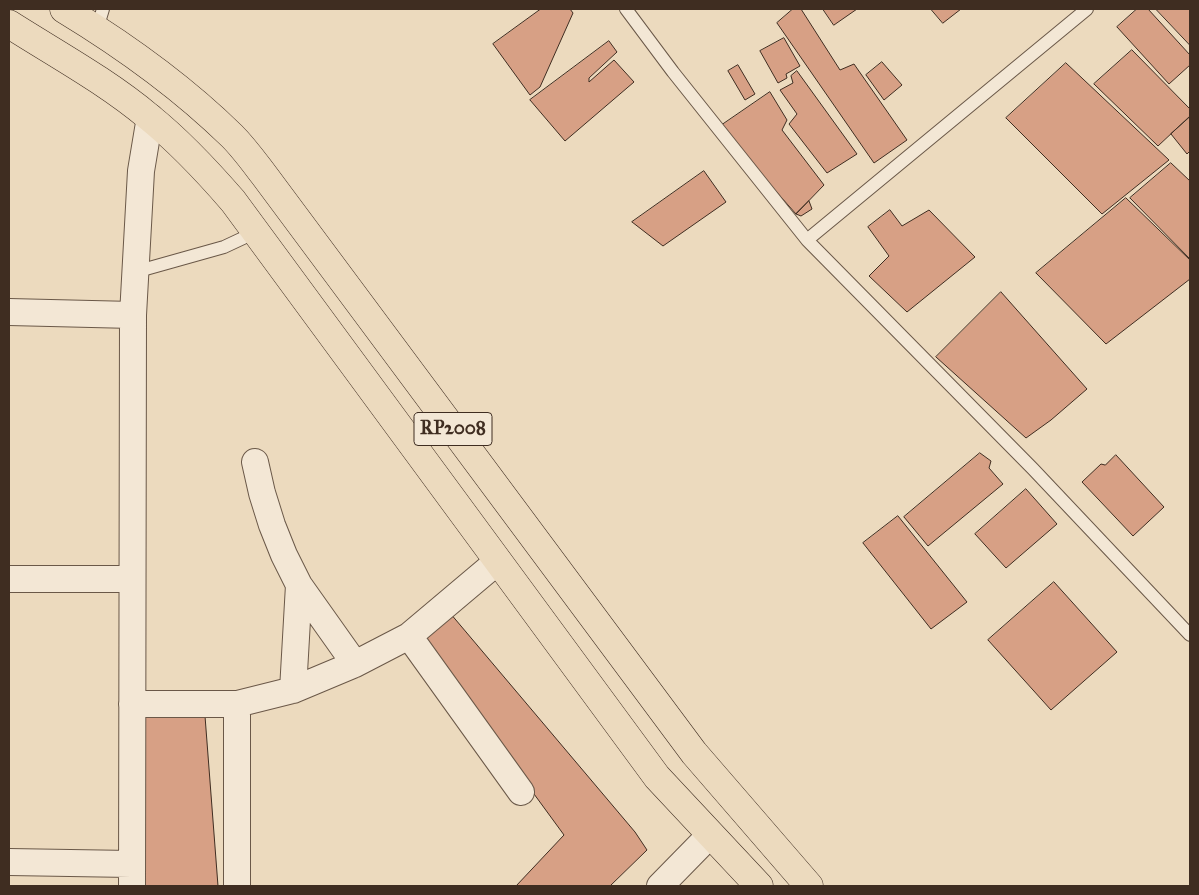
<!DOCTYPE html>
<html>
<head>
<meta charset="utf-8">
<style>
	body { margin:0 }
	#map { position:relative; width:1199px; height:895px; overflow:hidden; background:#ecdabe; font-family:"IM FELL Great Primer",serif }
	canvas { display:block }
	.frame { position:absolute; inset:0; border:10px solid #3f2d21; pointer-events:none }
</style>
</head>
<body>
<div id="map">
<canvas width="1199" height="895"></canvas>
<div class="frame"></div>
</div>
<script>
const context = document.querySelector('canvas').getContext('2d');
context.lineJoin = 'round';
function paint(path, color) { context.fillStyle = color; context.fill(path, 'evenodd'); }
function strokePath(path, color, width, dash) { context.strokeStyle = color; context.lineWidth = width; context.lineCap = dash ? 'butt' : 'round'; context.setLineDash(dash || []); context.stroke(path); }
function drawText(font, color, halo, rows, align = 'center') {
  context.font = font + ' "IM FELL Great Primer",serif'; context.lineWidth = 4; context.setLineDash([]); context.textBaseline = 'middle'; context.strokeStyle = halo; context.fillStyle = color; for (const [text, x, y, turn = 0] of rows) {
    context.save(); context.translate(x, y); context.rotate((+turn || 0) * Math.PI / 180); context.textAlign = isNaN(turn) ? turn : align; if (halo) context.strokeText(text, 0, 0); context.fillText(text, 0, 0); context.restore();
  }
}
const building = new Path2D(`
	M541,9H570L573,13L540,87L530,95L493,44Z
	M793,9H801L840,70L854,64L907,140L874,163L777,23Z
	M823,9H857L834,25Z
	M931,9H961L943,23Z
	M1137,9H1148L1190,55V65L1169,84L1117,27Z
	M1156,9H1190V45Z
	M784,38L800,66L786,74L787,78L778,83L760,51Z
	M609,41L617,52L589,78V82L614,60L634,82L565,141L530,100Z
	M1132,50L1190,109V116L1158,146L1094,84Z
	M882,62L902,85L884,100L866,75Z
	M1066,63L1169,160L1102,214L1006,118Z
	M738,65L755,94L745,100L728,71Z
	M797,71L857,154L827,173L789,124L797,114L780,90L793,83L791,76Z
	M770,92L787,120L782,130L824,185L796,214L719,127Z
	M1190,117V151L1187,154L1171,134Z
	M1171,163L1190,181V259L1130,198Z
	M704,171L726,202L663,246L632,222Z
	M1126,198L1190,260V279L1106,344L1036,273Z
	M809,201L812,209L801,216L796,214Z
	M890,210L902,226L929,210L975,257L907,312L869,276L889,256L868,227Z
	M1001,292L1087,389L1051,420L1026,438L936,357Z
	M980,453L991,461L989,468L1003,484L928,546L904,517Z
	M1116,455L1164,507L1133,536L1082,482L1101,464L1105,465Z
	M1026,489L1057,524L1006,568L975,534Z
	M898,516L967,602L931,629L863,543Z
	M1054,582L1117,652L1051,710L988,640Z
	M450,613L635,832L647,850L610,886H516L564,835L420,638Z
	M145,714L205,716L218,886H142Z`);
paint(building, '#d7a085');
strokePath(building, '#3f2d21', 1);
const lane = new Path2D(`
	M626,9L673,72L807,240L1033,469L1190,635
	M97,29L103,9
	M807,240L1087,9
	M135,272L224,247L256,232`);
const street = new Path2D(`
	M9,312L133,315
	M255,462L262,493L272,525L284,555L299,585L355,664
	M9,579H132
	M409,636L521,792
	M293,690L299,585
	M132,704H237L293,690L355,664L409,636L498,561
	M9,862L131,864
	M132,886L133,315L141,171L150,117
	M237,886V704
	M660,886L710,835`);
const highway = new Path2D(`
	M64,9C125,46 181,86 232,136C244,148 254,162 264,175L694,753L809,886
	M9,24C56,54 106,81 149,117C180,142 207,171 233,201L657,777L759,886`);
strokePath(lane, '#6a5848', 14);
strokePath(street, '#6a5848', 28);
strokePath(highway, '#3f2d21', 29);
strokePath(lane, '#f3e7d5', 12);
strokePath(street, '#f3e7d5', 26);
strokePath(highway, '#ecdabe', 28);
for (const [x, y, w] of [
	[453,429,78]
]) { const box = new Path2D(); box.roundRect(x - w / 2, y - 16.5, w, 33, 4); context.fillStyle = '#f3e7d5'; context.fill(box); strokePath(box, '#3f2d21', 1); }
drawText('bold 19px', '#3f2d21', null, [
	["RP2008",453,429]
]);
</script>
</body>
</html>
